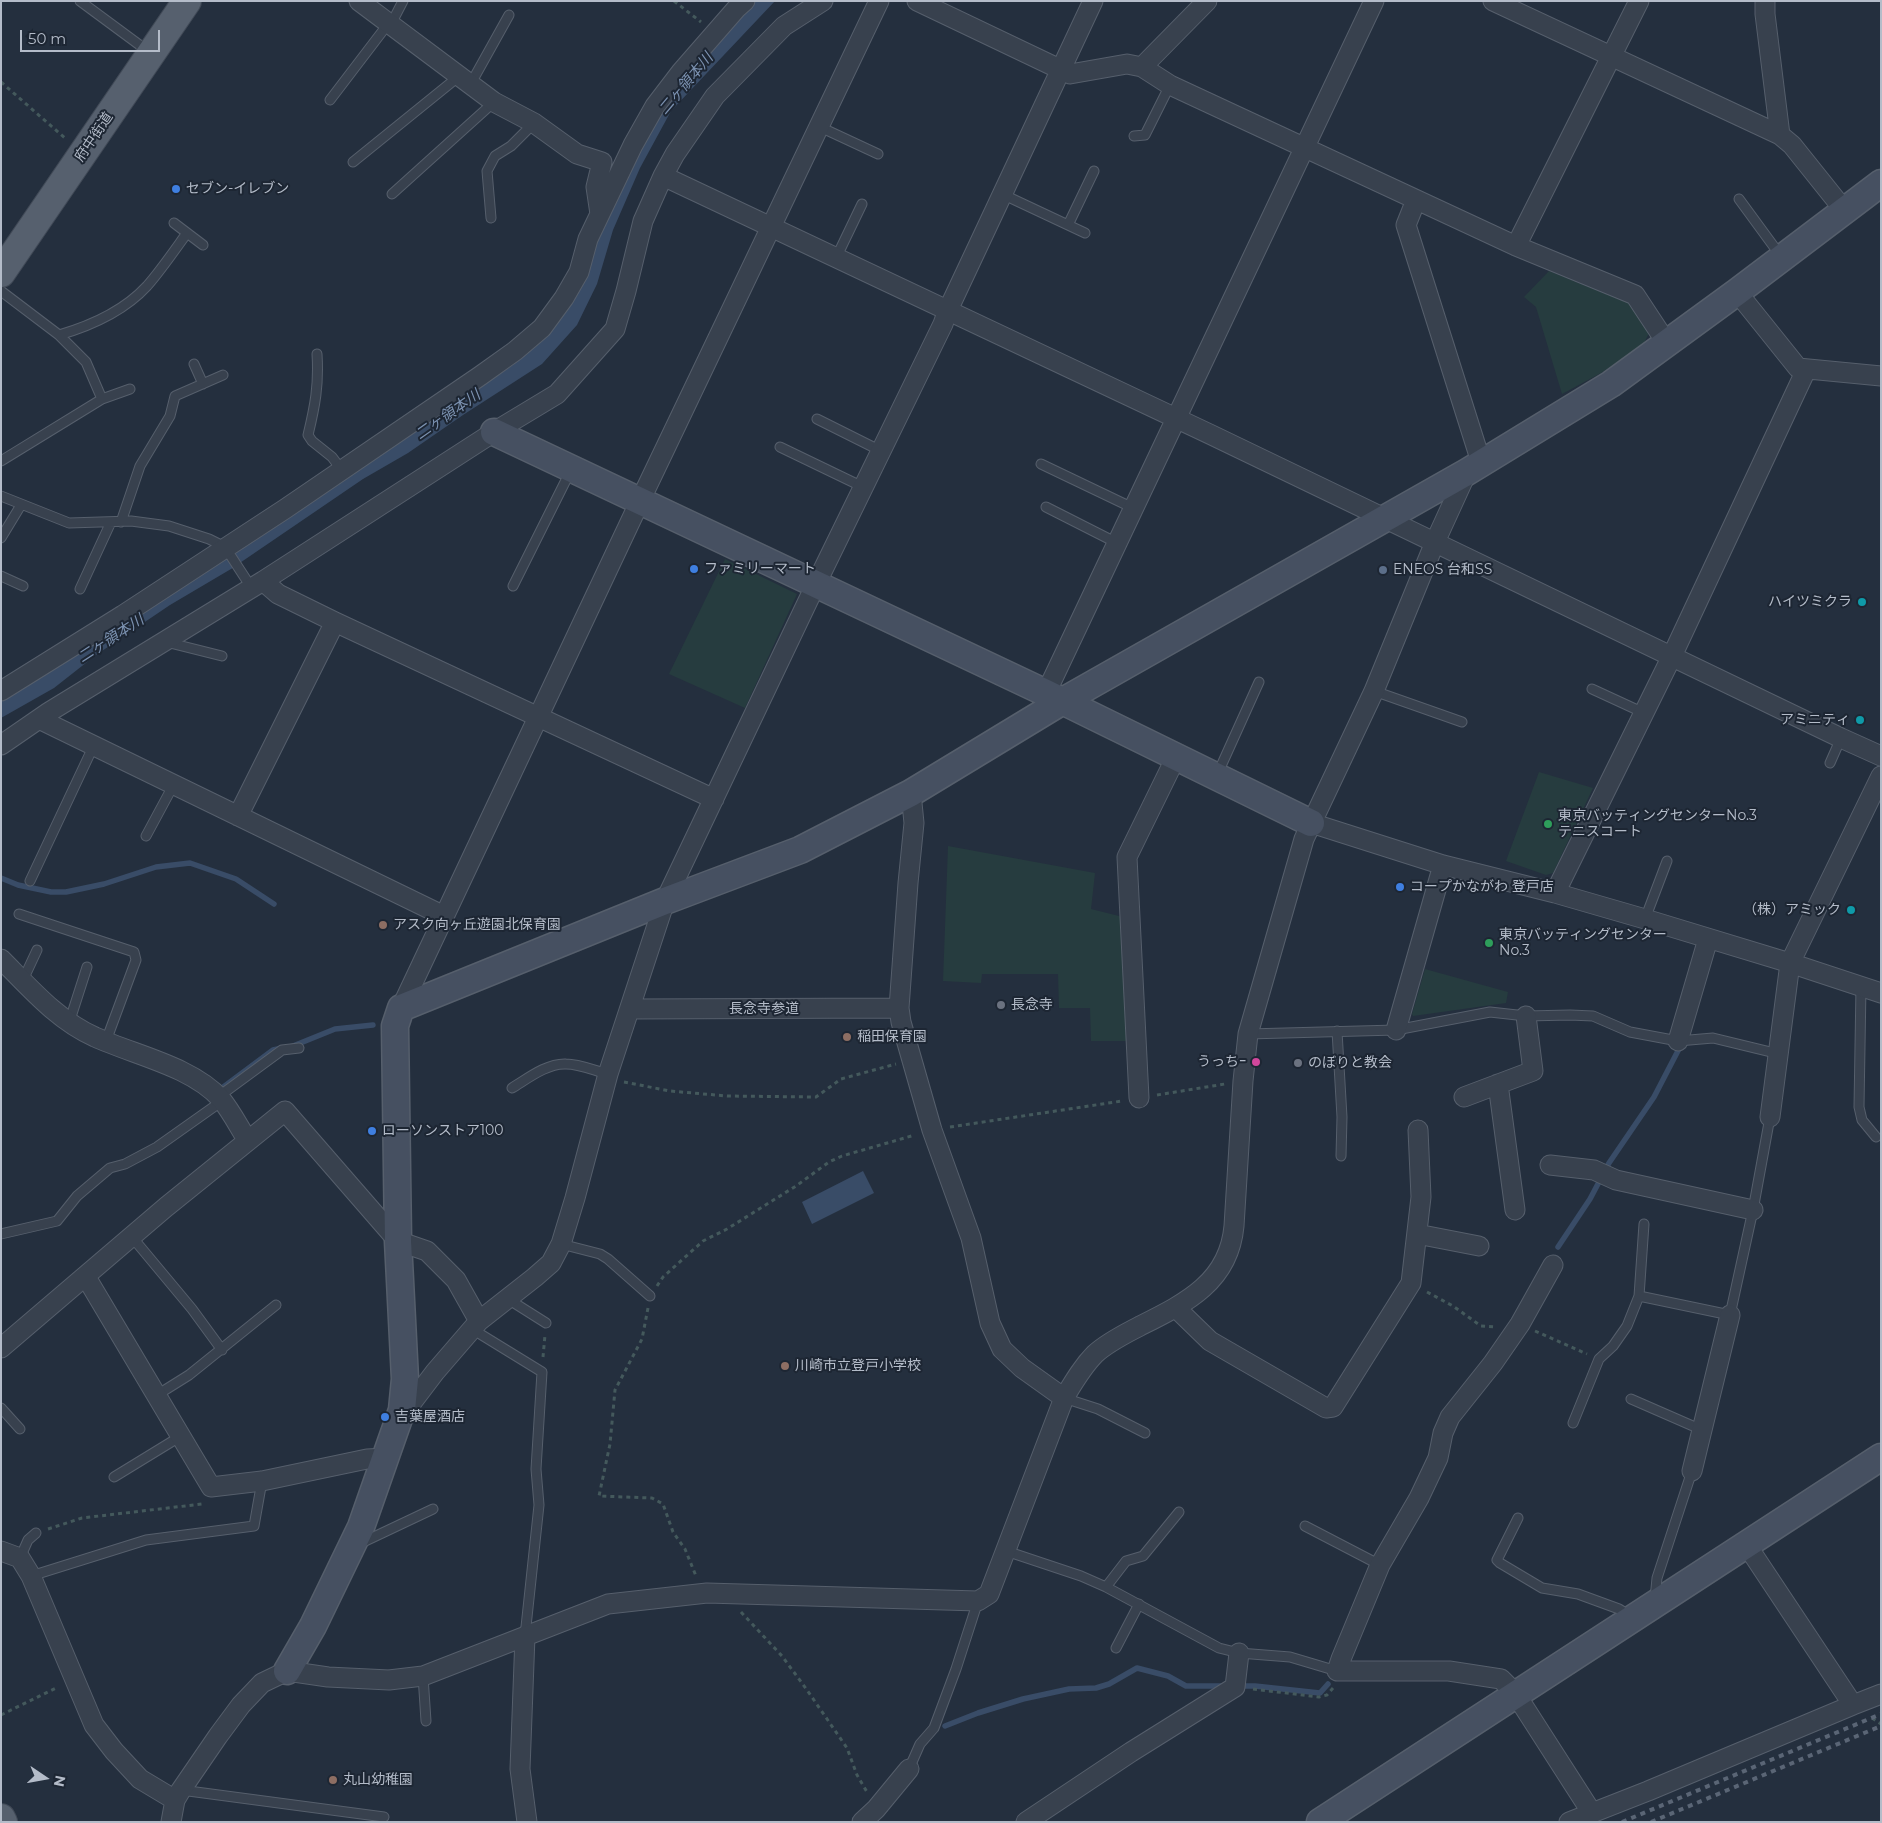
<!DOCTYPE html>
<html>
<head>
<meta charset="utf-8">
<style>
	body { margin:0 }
	#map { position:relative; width:1882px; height:1823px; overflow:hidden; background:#242f3e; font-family:Montserrat,sans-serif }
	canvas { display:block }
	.frame { position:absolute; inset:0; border:2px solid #b4bcc9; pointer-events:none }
	.north { position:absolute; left:20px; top:1753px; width:50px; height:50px; -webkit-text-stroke:4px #1d2633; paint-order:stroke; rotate:102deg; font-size:14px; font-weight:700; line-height:20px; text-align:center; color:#b4bcc9 }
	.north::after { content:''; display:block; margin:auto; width:18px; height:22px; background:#b4bcc9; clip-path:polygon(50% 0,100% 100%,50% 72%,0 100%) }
	.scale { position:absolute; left:20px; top:30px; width:140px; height:22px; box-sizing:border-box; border:2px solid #b4bcc9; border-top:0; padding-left:6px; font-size:15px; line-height:18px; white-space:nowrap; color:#b4bcc9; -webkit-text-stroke:4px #1d2633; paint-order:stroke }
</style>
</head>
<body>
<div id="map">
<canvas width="1882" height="1823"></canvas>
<div class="frame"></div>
<div class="north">N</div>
<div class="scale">50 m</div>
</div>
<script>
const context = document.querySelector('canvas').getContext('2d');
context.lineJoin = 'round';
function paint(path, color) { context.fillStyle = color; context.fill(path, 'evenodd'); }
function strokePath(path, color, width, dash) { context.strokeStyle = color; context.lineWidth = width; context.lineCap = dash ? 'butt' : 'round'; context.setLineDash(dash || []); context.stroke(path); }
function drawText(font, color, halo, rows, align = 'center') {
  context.font = font + ' Montserrat,"Noto Sans JP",sans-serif'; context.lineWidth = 4; context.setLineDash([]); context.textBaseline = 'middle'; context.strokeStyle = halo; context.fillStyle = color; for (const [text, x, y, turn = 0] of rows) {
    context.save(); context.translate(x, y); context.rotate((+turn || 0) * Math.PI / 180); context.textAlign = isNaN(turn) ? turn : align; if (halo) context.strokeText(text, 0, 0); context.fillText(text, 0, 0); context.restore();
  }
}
paint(new Path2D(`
	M1549,271L1631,304L1649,333L1643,345L1601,373L1562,394L1536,307L1524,297Z
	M725,559L797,594L745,708L669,674Z
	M1539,772L1593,788L1553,873L1546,875L1506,861Z
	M948,846L1095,873L1091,909L1123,917L1129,1041H1091L1090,1008H1059L1058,974H982L981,983L943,981Z
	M1425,969L1508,992L1506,1003L1413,1016L1412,1014Z`), '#263c3f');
paint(new Path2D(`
	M754,1H775L671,111L640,168L613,230L597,284L577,325L542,364L463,415L408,453L363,479L231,569L170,605L96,655L54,688L1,718V699L405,438L513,365L550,331L573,301L589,269L599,229L659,109L724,30Z
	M863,1171L874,1193L812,1224L802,1202Z`), '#394c67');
strokePath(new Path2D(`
	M1,878L18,885L51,892H66L104,884L156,867L190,863L236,879L274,904
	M293,1046L335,1029L373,1025
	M218,1091L273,1050L282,1048
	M1558,1247L1590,1199L1609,1163L1654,1097L1681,1045
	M1238,1686H1255L1320,1693L1328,1684
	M945,1726L978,1713L1023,1699L1069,1689L1096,1688L1109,1684L1137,1668L1168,1676L1186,1686H1224`), '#394c67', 5.5);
const lane = new Path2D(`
	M80,1L149,52
	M390,26L403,1
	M470,85L509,15
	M330,100L388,24
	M820,127L878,154
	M1134,136L1145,135L1170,85
	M353,162L458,77
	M392,194L494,102
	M1002,194L1085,233
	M1739,199L1780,255
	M491,218L487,171L495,156L511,146L534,123
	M174,223L203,245
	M1068,225L1094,171
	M837,256L862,204
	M1,291L59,335L86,362L102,399
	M59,335C90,326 124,311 147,286C161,270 174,251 187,233
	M317,354C319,385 315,406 308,435L312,441L332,457L341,469
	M194,364L203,384
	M817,419L881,451
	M780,447L863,487
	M1,461L102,399L130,389
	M1041,464L1133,508
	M1,496L69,523L131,521L169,526L209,539L225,547L251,587
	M1046,507L1117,543
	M121,522L140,466L170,416L175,396L223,375
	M1,538L21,505
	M1,576L23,586
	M513,586L571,470
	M80,589L111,522
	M166,642L222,656
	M1592,689L1644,713
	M1374,691L1462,722
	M1830,763L1841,738
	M1217,775L1259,682
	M146,836L174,784
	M30,881L94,745
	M19,914L134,952L136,960L106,1041
	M1645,919L1667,861
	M23,980L37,950
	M1861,986L1859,1107L1862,1120L1876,1137
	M69,1023L87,967
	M1337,1031L1342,1117L1341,1156
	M1248,1034L1396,1030L1490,1012L1526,1016L1570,1015L1593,1016L1630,1032L1678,1041L1713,1038L1779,1054
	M512,1088C527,1079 547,1063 566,1064C580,1064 595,1071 608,1074
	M218,1097L282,1050L299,1048
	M1,1234L57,1221L77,1196L110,1168L125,1164L157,1147L222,1101
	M132,1237L192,1309L222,1350
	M561,1244L600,1254L608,1259L650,1296
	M1639,1296L1644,1224
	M508,1299L546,1323
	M472,1329L542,1372L536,1469L539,1505L525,1636
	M157,1395L189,1375L276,1305
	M1064,1398L1098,1409L1145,1433
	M1631,1399L1702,1430
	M1,1408L20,1429
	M1573,1423L1599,1359L1613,1346L1627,1326L1639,1296L1730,1315L1753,1210L1770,1117
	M114,1477L181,1436
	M1518,1518L1497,1560L1500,1563L1542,1588L1578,1594L1619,1609L1630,1616
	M1305,1526L1380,1565
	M359,1544L433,1509
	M1006,1551L1081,1576L1106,1587L1219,1648L1239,1653L1290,1657L1337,1671
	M20,1558L28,1540L36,1533
	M31,1576L146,1540L254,1526L262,1481
	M1106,1587L1126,1561L1143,1556L1179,1512
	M1655,1599L1657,1578L1692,1471
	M1116,1648L1139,1604
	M423,1676L426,1721
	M909,1769L920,1744L934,1728L956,1669L978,1601
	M181,1790L384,1817`);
const street = new Path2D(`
	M359,1L494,102L534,123L577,154L602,162L596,187L600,214
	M917,1L1070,74L1127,64L1142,67L1170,85L1516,246L1635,295L1666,342
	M1493,1L1780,135L1792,145L1844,210
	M1765,1V14L1780,135
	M1142,67L1207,1
	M663,176C1057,360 1450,548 1841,738L1881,756
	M1416,200L1406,225L1481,462
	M1516,246L1639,1
	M1737,292L1798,368L1881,376
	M263,581L278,594L335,622L714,799
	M1,691L123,615L285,509L480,376L515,351L542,328L564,298L579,272L588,239L633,145L655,106L681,72L736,9L745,1
	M1046,693L1374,1
	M39,719L444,916
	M1,745L49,712L263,581L494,432L557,394L615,329L626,291L643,221L663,176L675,154L715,96L784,26L823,1
	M911,793L914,823L908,883L899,1008L901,1022L932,1130L971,1238L990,1323L1002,1349L1022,1368L1064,1398
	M238,816L335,622
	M1311,823L1443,865L1555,893L1645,919L1790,963L1881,993
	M1555,893L1672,656L1806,370
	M1,959C29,987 58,1021 95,1037C134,1055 191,1066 221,1099C231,1111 239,1127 248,1141
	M401,1008L640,501L879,1
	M630,1009L899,1008
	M1396,1030L1443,865
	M1678,1041L1708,939
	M1498,1084L1515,1210
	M1464,1097L1533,1071L1526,1016
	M1139,1098L1127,857L1176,757
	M1770,1117L1790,963L1881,776
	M1550,1165L1594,1170L1616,1180L1753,1210
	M1417,1234L1479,1246
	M1553,1265L1520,1324L1493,1363L1450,1417L1443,1433L1438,1458L1419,1498L1380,1565L1341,1659L1337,1671H1449L1501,1679L1515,1693L1592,1813
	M86,1277L211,1487L262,1481L367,1459L386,1458
	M1176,1308L1210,1341L1326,1408L1333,1407L1411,1283L1421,1197L1418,1130
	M1,1348L166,1207L285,1111L398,1241L427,1251L456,1280L479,1321
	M402,1410L413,1401L435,1372L479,1321L535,1277L551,1263L561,1244L575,1198L608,1074L665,901L816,584L943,324L948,310L1093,1
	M1692,1471L1730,1315
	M1,1551L20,1558L31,1576L94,1725L114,1751L140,1779L175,1800
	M525,1636L520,1769L527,1822
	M1853,1705L1881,1694
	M171,1822L175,1800L181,1790L218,1736L241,1705L262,1683L287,1671L328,1677L389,1680L423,1676L608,1604L707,1593L978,1601L989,1594L1064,1398C1073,1383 1082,1367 1095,1354C1108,1342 1125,1334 1140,1326C1186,1303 1229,1282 1234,1226L1243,1081L1248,1034L1304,839L1374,691L1435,542L1467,472
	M862,1822L876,1809L909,1769
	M1026,1822L1131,1752L1235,1687L1239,1653
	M1569,1822L1648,1791L1853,1705L1746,1544`);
const secondary = new Path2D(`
	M494,432L1046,693L1311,823
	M287,1671L313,1626L361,1527L402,1410L405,1379L398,1241L395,1026L401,1008L665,901L800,850L911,793L1061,702L1467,472L1611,384L1737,292L1881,183
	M1320,1822L1881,1457`);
const primary = new Path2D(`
	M1,273L187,1
	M1,1818L3,1822`);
strokePath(lane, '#565f6c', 11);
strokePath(street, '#565f6c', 21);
strokePath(secondary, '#565f6c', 29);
strokePath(primary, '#414a57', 30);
strokePath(new Path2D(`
	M674,1L701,22
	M1,82L66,139
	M624,1082L670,1091L727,1096L816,1097L841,1079L896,1064
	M1157,1095L1225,1084
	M950,1127L1122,1101
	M657,1286L663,1277L703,1241L727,1229L796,1186L829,1162L842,1156L915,1135
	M1427,1292L1453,1306L1481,1326L1495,1327
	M648,1308L642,1339L615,1390L610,1444L599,1496L652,1498L663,1504L673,1532L685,1549L696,1576
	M1535,1331L1587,1354
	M543,1357L545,1335
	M48,1529L82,1518L202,1504
	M741,1612L782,1656L807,1690L847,1748L857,1775L867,1792
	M1253,1689L1319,1697L1327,1695L1333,1688
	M1,1715L58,1687
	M1872,1718L1881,1724`), '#44595c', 3, [4, 4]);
strokePath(lane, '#38414e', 9);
strokePath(street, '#38414e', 19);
strokePath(secondary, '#465061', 26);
strokePath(primary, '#56606e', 28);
strokePath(new Path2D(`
	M1622,1822L1881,1714
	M1651,1822L1881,1726`), '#5a6575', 4, [5, 5]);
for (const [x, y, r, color] of [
	[176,189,5,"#3f7fe0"],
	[694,569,5,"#3f7fe0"],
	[1383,570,5,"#5c6f8a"],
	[1862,602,5,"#0f9aa8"],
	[1860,720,5,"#0f9aa8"],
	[1548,824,5,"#2e9e5b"],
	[1400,887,5,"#3f7fe0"],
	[1851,910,5,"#0f9aa8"],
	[383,925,5,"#8d6e63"],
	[1489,943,5,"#2e9e5b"],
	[1001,1005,5,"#6b7280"],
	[847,1037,5,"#8d6e63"],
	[1256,1062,5,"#d1479c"],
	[1298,1063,5,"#6b7280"],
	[372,1131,5,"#3f7fe0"],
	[785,1366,5,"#8d6e63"],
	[385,1417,5,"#3f7fe0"],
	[333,1780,5,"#8d6e63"]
]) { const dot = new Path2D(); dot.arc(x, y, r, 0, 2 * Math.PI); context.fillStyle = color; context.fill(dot); strokePath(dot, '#1d2633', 2); }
drawText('14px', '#b4bcc9', '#1d2633', [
	["府中街道",94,137,-56],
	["長念寺参道",764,1009]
]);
drawText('14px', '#b4bcc9', '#1d2633', [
	["セブン-イレブン",186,189],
	["ファミリーマート",704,569],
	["ENEOS 台和SS",1393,570],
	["ハイツミクラ",1852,602,"right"],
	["アミニティ",1850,720,"right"],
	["東京バッティングセンターNo.3",1558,816],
	["テニスコート",1558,832],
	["コープかながわ 登戸店",1410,887],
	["（株）アミック",1841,910,"right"],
	["アスク向ヶ丘遊園北保育園",393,925],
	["東京バッティングセンター",1499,935],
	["No.3",1499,951],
	["長念寺",1011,1005],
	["稲田保育園",857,1037],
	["うっちｰ",1246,1062,"right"],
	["のぼりと教会",1308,1063],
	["ローソンストア100",382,1131],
	["川崎市立登戸小学校",795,1366],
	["吉葉屋酒店",395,1417],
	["丸山幼稚園",343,1780]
], 'left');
drawText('italic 15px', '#7c92b1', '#1d2633', [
	["二ヶ領本川",686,84,-50],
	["二ヶ領本川",448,415,-35],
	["二ヶ領本川",111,639,-33]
]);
</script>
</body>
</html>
